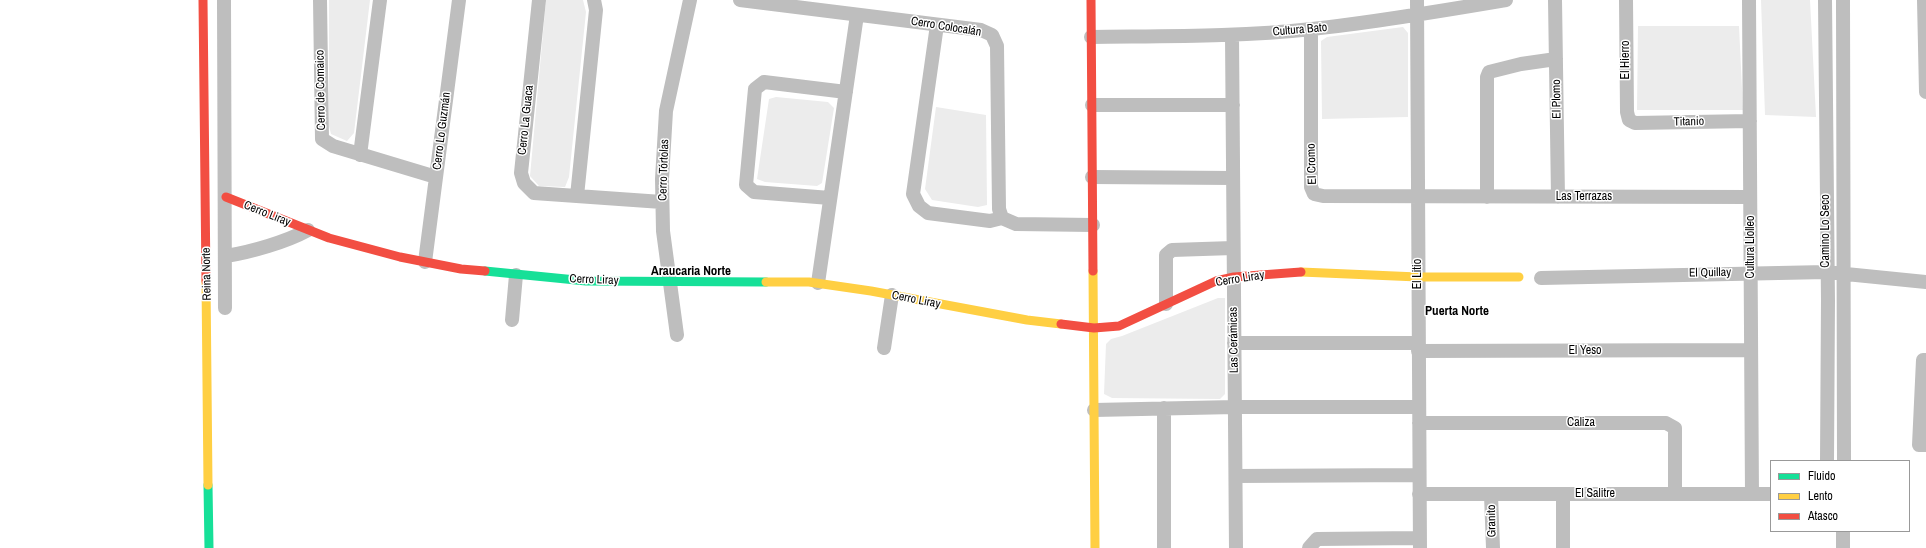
<!DOCTYPE html>
<html>
<head>
<meta charset="utf-8">
<style>
	body { margin:0 }
	#map { position:relative; width:1926px; height:548px; overflow:hidden; background:#fff; font-family:"Archivo Narrow",sans-serif }
	canvas { display:block }
	.legend { position:absolute; left:1770px; top:460px; width:140px; height:72px; box-sizing:border-box; background:#fff; border:1px solid #999; margin:0; padding:5px 7px; list-style:none; font-size:12px; color:#000 }
	.legend li { display:flex; align-items:center; gap:8px; height:20px }
	.legend b { width:20px; border:1px solid #999 }
</style>
</head>
<body>
<div id="map">
<canvas width="1926" height="548"></canvas>
<ul class="legend">
<li><b style="height:5px;background:#16e098"></b>Fluido</li>
<li><b style="height:5px;background:#ffcf43"></b>Lento</li>
<li><b style="height:5px;background:#f24e42"></b>Atasco</li>
</ul>
</div>
<script>
const context = document.querySelector('canvas').getContext('2d');
context.lineJoin = 'round';
function paint(path, color) { context.fillStyle = color; context.fill(path, 'evenodd'); }
function strokePath(path, color, width, dash) { context.strokeStyle = color; context.lineWidth = width; context.lineCap = dash ? 'butt' : 'round'; context.setLineDash(dash || []); context.stroke(path); }
function drawText(font, color, halo, rows, align = 'center') {
  context.font = font + ' "Archivo Narrow",sans-serif'; context.lineWidth = 3; context.setLineDash([]); context.textBaseline = 'middle'; context.strokeStyle = halo; context.fillStyle = color; for (const [text, x, y, turn = 0] of rows) {
    context.save(); context.translate(x, y); context.rotate((+turn || 0) * Math.PI / 180); context.textAlign = isNaN(turn) ? turn : align; if (halo) context.strokeText(text, 0, 0); context.fillText(text, 0, 0); context.restore();
  }
}
paint(new Path2D(`
	M329,0H370L354,133L347,141L331,134L329,126Z
	M546,0H583L586,12L569,177L565,187L539,186L530,176Z
	M1761,0H1810L1816,117L1765,115Z
	M1638,26H1739L1743,110H1637Z
	M1403,27L1408,33V117L1322,119L1321,41L1327,37Z
	M776,97L828,102L834,108L822,183L817,186L765,182L757,179L769,99Z
	M936,107L986,115L987,205L978,207L932,200L925,189Z
	M1218,298H1225V394L1220,399L1112,398L1104,394L1106,344L1111,339L1122,336Z`), '#ececec');
strokePath(new Path2D(`
	M224,0L225,308
	M320,0L322,139L333,146L436,177
	M539,0L521,173L524,183L534,193L662,202
	M740,0L981,30L992,35L997,46L999,209L1002,218
	M1417,0L1420,548
	M1555,0L1558,197
	M1626,0L1627,112L1629,120L1635,123L1750,121
	M1749,0L1752,494
	M1825,0L1828,300L1827,461
	M1843,0L1844,461
	M1924,0L1926,92
	M937,25L913,194L919,206L928,213L990,221L1002,218L1016,224L1093,225
	M1311,29V187L1314,194L1323,196L1750,197
	M1232,35L1236,548
	M1091,37C1165,36 1239,37 1312,29C1377,22 1441,11 1506,0
	M1092,105H1233
	M360,155L380,0
	M1092,177L1233,178
	M577,196L596,10L594,0
	M1487,197V77L1489,72L1521,64L1556,59
	M830,198L754,192L746,185L755,89L764,82L846,92
	M226,256C251,252 286,242 308,230
	M425,262L459,0
	M1541,278L1826,272L1926,282
	M818,283L857,15
	M1166,304V255L1172,250L1233,248
	M512,320L516,275
	M677,335L663,231L662,179L666,111L690,0
	M1234,343H1418
	M884,348L892,295
	M1418,351L1751,350
	M1926,360H1923L1919,445H1926
	M1164,408V548
	M1094,410L1235,407H1419
	M1419,423H1666L1675,428V494
	M1236,476L1419,475
	M1419,494H1771
	M1491,495L1493,548
	M1309,548L1317,539L1419,538
	M1563,548V494
	M1843,548V531`), '#bebebe', 14);
strokePath(new Path2D(`
	M485,271L586,281L766,282
	M208,485L209,548`), '#16e098', 9);
strokePath(new Path2D(`
	M1093,271L1095,548
	M1301,272L1418,277H1519
	M206,281L208,485
	M766,282H809L871,291L1027,320L1061,324`), '#ffcf43', 9);
strokePath(new Path2D(`
	M203,0L206,281
	M1091,0L1093,271
	M226,197L329,238L400,257L461,269L485,271
	M1061,324L1094,328L1119,326L1216,281L1234,277L1301,272`), '#f24e42', 9);
drawText('12px', '#000', '#fff', [
	["Cerro Colocalán",946,27,9],
	["Cultura Bato",1300,30,-5],
	["El Hierro",1626,60,-90],
	["Cerro de Comaico",321,90,-91],
	["El Plomo",1557,99,-91],
	["Cerro La Guaca",526,120,-84],
	["Titanio",1689,122,-1],
	["Cerro Lo Guzmán",442,131,-83],
	["El Cromo",1312,164,-92],
	["Cerro Tórtolas",664,170,-88],
	["Las Terrazas",1584,197],
	["Cerro Liray",267,214,22],
	["Camino Lo Seco",1826,231,-90],
	["Cultura Llolleo",1751,247,-90],
	["El Quillay",1710,273,-1],
	["Reina Norte",207,274,-91],
	["El Litio",1418,274,-90],
	["Cerro Liray",1240,279,-9],
	["Cerro Liray",594,280,2],
	["Cerro Liray",916,300,11],
	["Las Cerámicas",1234,340,-91],
	["El Yeso",1585,351],
	["Caliza",1581,423],
	["El Salitre",1595,494],
	["Granito",1492,521,-91]
]);
drawText('bold 13px', '#000', '#fff', [
	["Araucaria Norte",691,272],
	["Puerta Norte",1457,312]
]);
</script>
</body>
</html>
